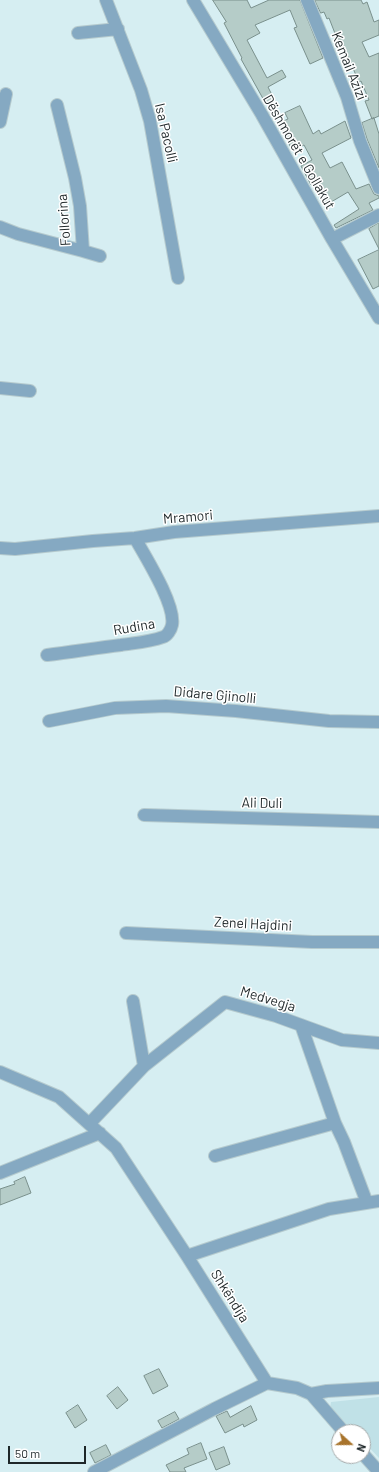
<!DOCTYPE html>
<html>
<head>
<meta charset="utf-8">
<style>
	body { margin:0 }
	#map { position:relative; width:379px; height:1472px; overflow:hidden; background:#d6eef2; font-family:Barlow,sans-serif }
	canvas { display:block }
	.north { position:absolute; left:331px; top:1424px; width:40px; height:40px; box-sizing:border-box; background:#fff; border:1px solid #a5a9a9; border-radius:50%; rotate:111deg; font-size:11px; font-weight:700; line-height:16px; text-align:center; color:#1e2729 }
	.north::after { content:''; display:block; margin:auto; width:14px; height:18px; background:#a8742c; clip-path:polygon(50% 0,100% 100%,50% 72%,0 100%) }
	.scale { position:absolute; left:8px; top:1446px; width:78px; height:18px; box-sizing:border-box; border:2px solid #1e2729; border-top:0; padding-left:5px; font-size:12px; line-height:14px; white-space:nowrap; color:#1e2729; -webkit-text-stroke:3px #fff; paint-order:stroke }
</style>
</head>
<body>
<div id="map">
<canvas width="379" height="1472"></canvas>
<div class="north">N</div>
<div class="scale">50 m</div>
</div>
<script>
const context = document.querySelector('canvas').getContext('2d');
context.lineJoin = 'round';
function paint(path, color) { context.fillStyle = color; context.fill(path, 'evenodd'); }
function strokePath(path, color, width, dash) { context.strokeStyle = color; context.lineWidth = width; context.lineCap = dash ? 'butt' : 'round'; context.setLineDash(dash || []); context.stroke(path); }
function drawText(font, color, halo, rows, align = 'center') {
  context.font = font + ' Barlow,sans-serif'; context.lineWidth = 3; context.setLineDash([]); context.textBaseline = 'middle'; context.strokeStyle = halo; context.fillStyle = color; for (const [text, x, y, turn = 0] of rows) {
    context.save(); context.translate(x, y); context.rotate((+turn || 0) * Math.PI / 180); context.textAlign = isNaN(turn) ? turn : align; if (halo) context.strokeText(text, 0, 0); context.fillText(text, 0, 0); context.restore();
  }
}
paint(new Path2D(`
	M379,1397V1458L363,1441V1432H354L330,1408L331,1402Z`), '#c0e1e7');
const building = new Path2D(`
	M213,0H247L251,8L269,0H300L323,58L310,64L294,28L297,27L290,10L255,25L260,33L247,40L267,78L282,70L286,77L268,87L274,99L266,104L241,59L242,58L224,23L226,22Z
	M315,0H361L363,4L367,2L374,22L379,20V35L362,42L369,57L379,53V116L372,119L365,101L369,100L361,81L359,82L340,39L339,40L338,35L336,36L329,18L327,19L324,12L321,13Z
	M300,106L313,134L319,130L321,134L345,121L351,138L322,153L330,168L342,162L356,189L369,184L374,194L379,196V198L369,203L373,210L336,228L334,225L359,209L348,192L326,205L314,184L311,185L301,166L312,160L304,145L292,150L279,123L288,119L285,113Z
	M374,118L379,134V168L367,139L362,123Z
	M379,223V249L369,229Z
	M379,250V286L373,289L358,260Z
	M25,1177L31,1193L0,1205V1189L15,1184L14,1182Z
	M159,1369L168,1386L153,1394L144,1376Z
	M118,1387L128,1400L117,1409L107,1396Z
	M78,1405L87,1420L75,1428L66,1413Z
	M251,1406L257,1420L244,1427L243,1424L225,1433L216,1416L227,1411L230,1417Z
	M175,1412L179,1419L162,1428L158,1421Z
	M201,1443L207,1459L184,1468L186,1472H170L166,1465L189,1454L187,1449Z
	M106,1445L111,1455L95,1463L90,1453Z
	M224,1447L230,1464L216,1470L209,1453Z`);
paint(building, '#b5ccc8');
strokePath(building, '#7a908c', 1);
const minor = new Path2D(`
	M106,0L141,90L150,121L178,278
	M193,0L262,115L332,239L379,318
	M307,0L347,97L360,141L379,188
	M78,33L118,29
	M0,122L6,94
	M0,227L18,234L83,251L80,206L75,178L57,105
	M332,239L379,215
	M83,251L100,256
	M0,388L30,391
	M0,548L15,549L93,541L135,538L174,532L379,516
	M47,655C72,652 96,648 121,645C134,643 150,642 163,637C167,636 171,630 172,625C176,605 145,556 135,538
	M49,721L115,708L166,706L236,711L329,721L379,722
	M144,815L379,822
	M126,933L312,942H379
	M133,1001L144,1066
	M301,1025L335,1123
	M0,1072L59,1097L116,1148L187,1256L267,1383L297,1388L311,1394L327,1391L379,1388
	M89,1124L144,1066L225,1002L276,1016L342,1040L379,1043
	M215,1156L335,1123L344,1142L367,1203
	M0,1173L100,1133
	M187,1256L329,1209L379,1201
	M311,1394L344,1432
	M363,1454L379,1472
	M94,1472L214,1409L267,1383`);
strokePath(minor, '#b5cace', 14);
strokePath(minor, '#85a9c2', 12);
drawText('14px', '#1e2729', '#fff', [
	["Kemail Azizi",349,66,68],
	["Isa Pacolli",166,133,77],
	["Dëshmorët e Gollakut",299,152,60],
	["Follorina",64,220,-94],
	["Mramori",188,517,-5],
	["Rudina",134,627,-10],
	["Didare Gjinolli",215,695,5],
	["Ali Duli",262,803,1],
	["Zenel Hajdini",253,924,3],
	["Medvegja",268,999,17],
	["Shkëndija",230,1296,58]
]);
</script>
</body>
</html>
